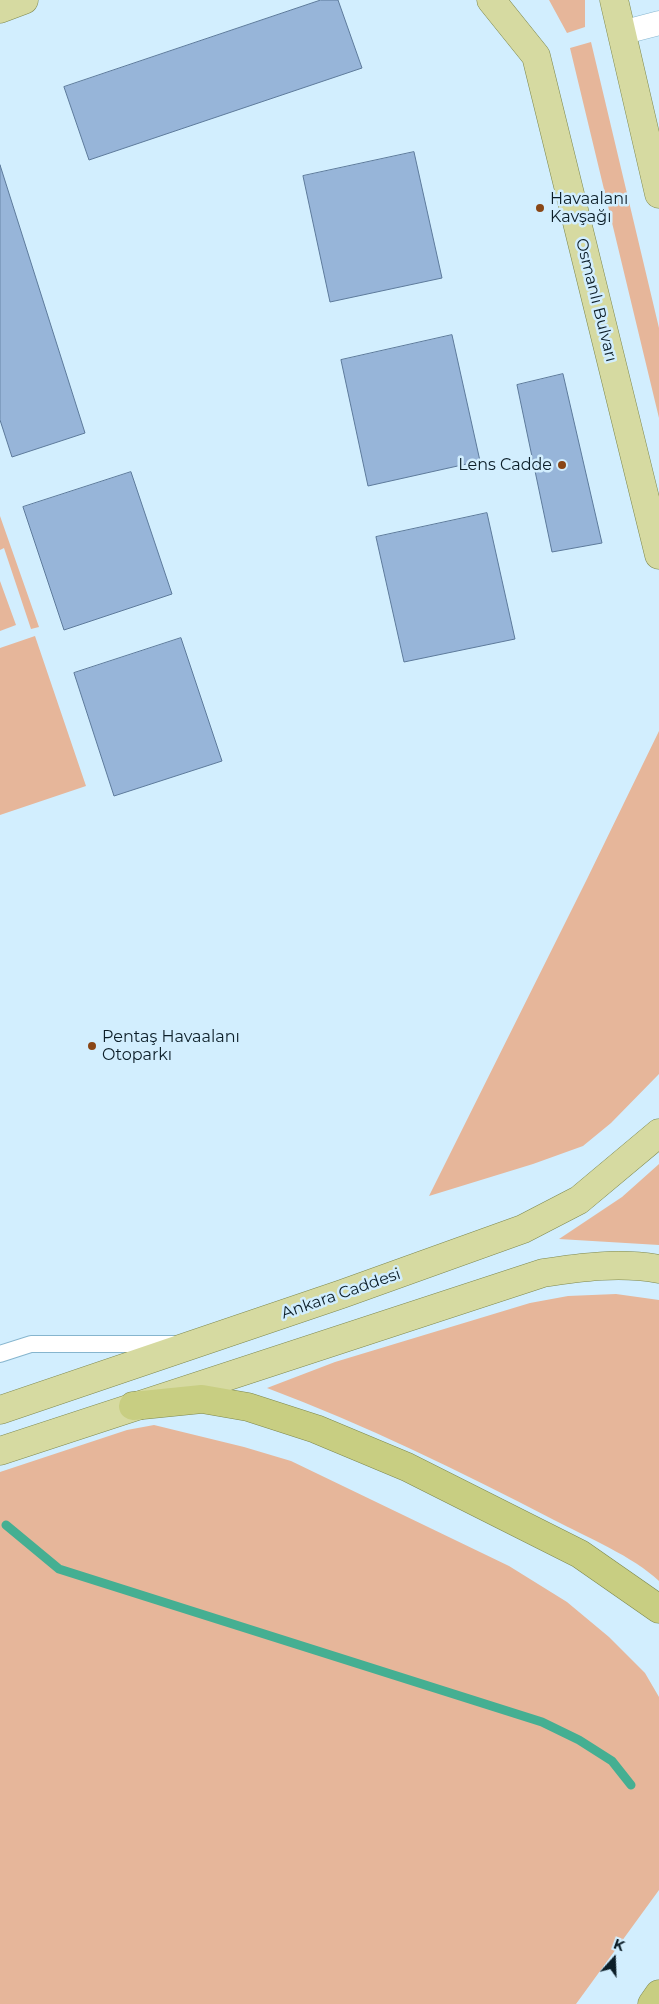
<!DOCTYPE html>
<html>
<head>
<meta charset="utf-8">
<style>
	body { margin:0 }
	#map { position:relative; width:659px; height:2004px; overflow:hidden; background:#d2eefe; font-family:Montserrat,sans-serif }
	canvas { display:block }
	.north { position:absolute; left:589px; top:1934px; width:50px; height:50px; -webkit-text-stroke:4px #d2eefe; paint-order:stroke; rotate:20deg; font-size:14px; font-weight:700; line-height:20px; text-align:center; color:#0c1e28 }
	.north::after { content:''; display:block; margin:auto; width:18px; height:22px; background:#0c1e28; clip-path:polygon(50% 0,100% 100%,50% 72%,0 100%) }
</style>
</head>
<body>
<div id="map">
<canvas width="659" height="2004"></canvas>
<div class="north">K</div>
</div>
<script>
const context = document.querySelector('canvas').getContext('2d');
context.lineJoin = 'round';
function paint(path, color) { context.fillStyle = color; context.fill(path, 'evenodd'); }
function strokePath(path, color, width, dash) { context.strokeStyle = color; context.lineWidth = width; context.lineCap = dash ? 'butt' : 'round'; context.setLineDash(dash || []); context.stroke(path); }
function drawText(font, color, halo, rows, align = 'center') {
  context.font = font + ' Montserrat,sans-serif'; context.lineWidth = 5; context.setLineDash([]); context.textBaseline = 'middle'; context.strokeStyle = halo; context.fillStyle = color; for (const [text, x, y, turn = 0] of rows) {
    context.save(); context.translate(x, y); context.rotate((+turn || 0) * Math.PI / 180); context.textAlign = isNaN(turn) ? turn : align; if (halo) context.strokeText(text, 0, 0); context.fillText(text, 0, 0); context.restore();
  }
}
paint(new Path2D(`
	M549,0H585V27L567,33Z
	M591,42L659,328V418L570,48Z
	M0,516L39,627L31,629L4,548L0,550Z
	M0,581L16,625L0,631Z
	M35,636L86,786L0,815V648Z
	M659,731V1074L611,1123L583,1146L533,1164L429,1196L587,879Z
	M659,1164V1245L559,1239L622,1197Z
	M616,1294L659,1300V1581C634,1557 585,1536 554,1520C460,1471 365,1425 267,1388L335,1362L530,1303L568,1296Z
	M154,1425L244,1447L291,1461L509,1566L567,1602L609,1637L645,1673L659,1697V1890L576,2004H0V1472L127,1430Z`), '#e6b69a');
strokePath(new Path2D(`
	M6,1525L59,1569L542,1722L579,1740L612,1761L631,1785`), '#45af92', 9);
const building = new Path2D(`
	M321,0H338L362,68L89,160L64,87Z
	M414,152L442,278L330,302L303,176Z
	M0,165L85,433L12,457L0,420Z
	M452,335L480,461L368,486L341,360Z
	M563,374L602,543L552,552L517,385Z
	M131,472L172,594L64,630L23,507Z
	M487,513L515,639L404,662L376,537Z
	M181,638L222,761L114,796L74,673Z`);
paint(building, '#97b5d9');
strokePath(building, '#5d7a9b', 1);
const service = new Path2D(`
	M0,1354L31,1344H173`);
const pedestrian = new Path2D(`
	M621,33L659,23`);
const primary = new Path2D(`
	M491,0L536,56L659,555
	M614,0L659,194
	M0,9L24,0
	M0,1410L342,1294L523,1229L579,1200L659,1133
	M0,1451L543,1273C582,1267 620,1262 659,1269`);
const trunk = new Path2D(`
	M133,1406L202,1399L248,1407L316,1429L407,1467L580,1554L659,1609
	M652,2004L659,1994`);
strokePath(service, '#86b5ce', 18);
strokePath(pedestrian, '#86b5ce', 25);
strokePath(primary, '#7e884e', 29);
strokePath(trunk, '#7e884e', 29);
strokePath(service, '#fff', 16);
strokePath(pedestrian, '#fff', 24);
strokePath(primary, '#d6daa1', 28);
strokePath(trunk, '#c8ce82', 28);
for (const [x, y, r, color] of [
	[540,208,5,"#894616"],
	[562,465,5,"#894616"],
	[92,1046,5,"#894616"]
]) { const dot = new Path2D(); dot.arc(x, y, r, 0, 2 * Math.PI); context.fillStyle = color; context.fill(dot); strokePath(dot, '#d2eefe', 2); }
drawText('16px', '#0c1e28', '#d2eefe', [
	["Havaalanı",550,199],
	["Kavşağı",550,217],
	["Lens Cadde",552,465,"right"],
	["Pentaş Havaalanı",102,1037],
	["Otoparkı",102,1055]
], 'left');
drawText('16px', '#0c1e28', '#d2eefe', [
	["Osmanlı Bulvarı",596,300,76],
	["Ankara Caddesi",341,1294,-19]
]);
</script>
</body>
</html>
